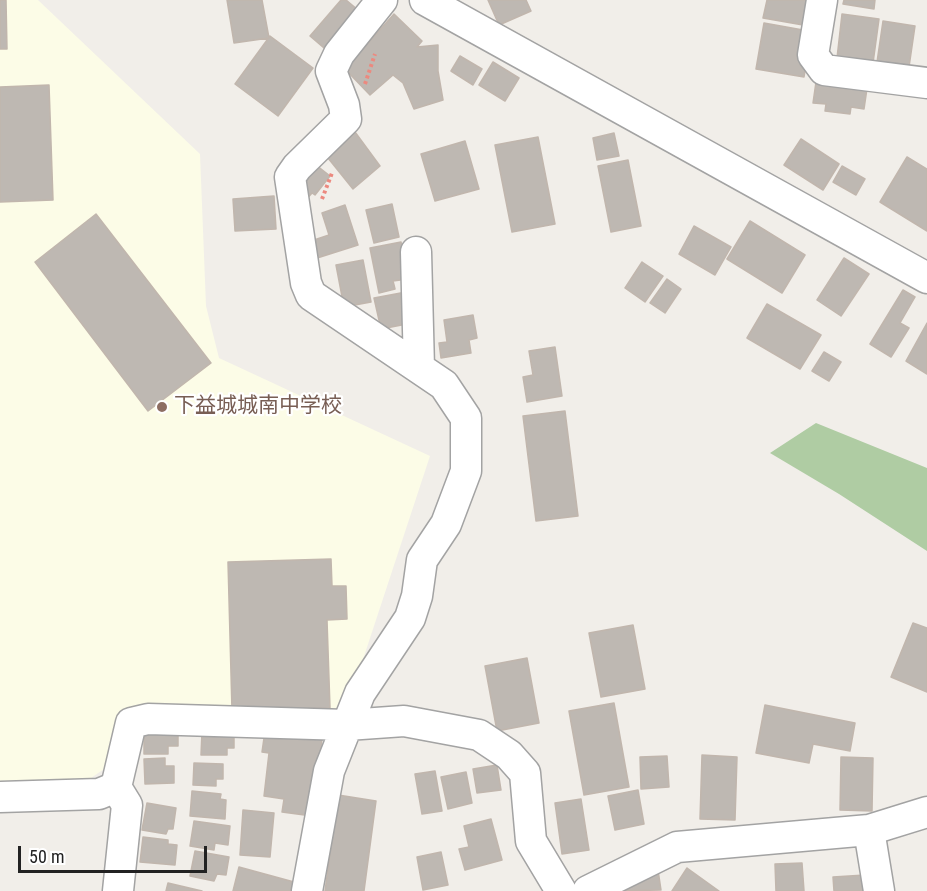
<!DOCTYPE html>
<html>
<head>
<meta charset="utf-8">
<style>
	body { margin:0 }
	#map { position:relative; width:927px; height:891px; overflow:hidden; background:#f1eee9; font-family:"Roboto Condensed",sans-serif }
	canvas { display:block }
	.scale { position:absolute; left:18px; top:846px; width:189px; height:27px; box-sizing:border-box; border:3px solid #222; border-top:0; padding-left:8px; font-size:18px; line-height:21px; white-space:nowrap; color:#222; -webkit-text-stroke:4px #fff; paint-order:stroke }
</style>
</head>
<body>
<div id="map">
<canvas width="927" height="891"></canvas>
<div class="scale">50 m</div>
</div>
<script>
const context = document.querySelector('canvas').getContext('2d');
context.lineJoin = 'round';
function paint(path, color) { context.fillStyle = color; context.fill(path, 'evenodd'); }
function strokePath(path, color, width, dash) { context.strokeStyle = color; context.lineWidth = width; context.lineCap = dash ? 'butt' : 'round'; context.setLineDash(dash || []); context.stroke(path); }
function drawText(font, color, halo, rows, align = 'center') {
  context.font = font + ' "Roboto Condensed","Noto Sans JP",sans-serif'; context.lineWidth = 4.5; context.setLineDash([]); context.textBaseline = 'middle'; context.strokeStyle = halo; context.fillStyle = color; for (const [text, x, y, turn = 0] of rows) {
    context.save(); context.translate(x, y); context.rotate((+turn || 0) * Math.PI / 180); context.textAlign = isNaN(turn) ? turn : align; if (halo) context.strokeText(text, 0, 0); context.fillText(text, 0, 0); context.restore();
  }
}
paint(new Path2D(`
	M0,0H38L200,154L206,306L219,358L430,456L345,714L136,706L126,712L104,769L81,785L0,784Z`), '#fcfce7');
paint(new Path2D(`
	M816,423L927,468V551L839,494L770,453Z`), '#afcca3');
const building = new Path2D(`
	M0,0H6L7,49H0Z
	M227,0H262L269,38L234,43Z
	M341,0H346L364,15L331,54L310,36Z
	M488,0H526L531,11L499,25Z
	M767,0H807L803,25L763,18Z
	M844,0H875L874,9L843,4Z
	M394,14L422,41L417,47L438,45V71L443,100L414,109L403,83L393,75L370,95L345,69Z
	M842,14L879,19L873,63L837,58Z
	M883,21L915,26L909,67L877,62Z
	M764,23L803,30L808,53L804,77L756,69Z
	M270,36L313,68L278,116L235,84Z
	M460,56L482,69L473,85L451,71Z
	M493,62L519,78L505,101L479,85Z
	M817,75L868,82L864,109L851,107L850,114L825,111L826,104L813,103Z
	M49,85L53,200L0,202V87Z
	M355,132L380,166L353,189L328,158Z
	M614,133L619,156L597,160L593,138Z
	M538,137L555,224L512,232L495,145Z
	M801,139L839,164L823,190L784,165Z
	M465,141L479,189L435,201L421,154Z
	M907,157L927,169V231L880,202Z
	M628,160L641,226L611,232L598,166Z
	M311,161L330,176L315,195L312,193L305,201L295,183Z
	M842,166L865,179L856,195L833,182Z
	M274,196L276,229L235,231L233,199Z
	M392,204L399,237L374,243L366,210Z
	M345,205L358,245L314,259L308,242L329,235L322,213Z
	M96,214L211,363L148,411L35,262Z
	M750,221L805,255L782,293L727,259Z
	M694,226L731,247L715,275L679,254Z
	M401,242L408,279L393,281L395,289L379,293L370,248Z
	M844,258L869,274L841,316L817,300Z
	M363,260L371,302L344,307L336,265Z
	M642,262L663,276L645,302L625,288Z
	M667,279L681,289L665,313L650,303Z
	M903,290L915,297L900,323L909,328L891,357L870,344Z
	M406,292L412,323L381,329L374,298Z
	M767,304L821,335L800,369L747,338Z
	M473,315L477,338L469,340L471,353L441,358L439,343L447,342L444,320Z
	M927,323V374L906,361Z
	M555,347L562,396L527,402L523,377L533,375L529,351Z
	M824,352L841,362L829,381L812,371Z
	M565,411L578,516L536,521L523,416Z
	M331,559L332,586H346L347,619L327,620L330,708L232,711L228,562Z
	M913,623L927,628V692L891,677Z
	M633,625L645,689L601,697L589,633Z
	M527,658L539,723L497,731L485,666Z
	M614,703L629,787L584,795L569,711Z
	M765,705L855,723L850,751L813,744L809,763L756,753Z
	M144,727H178V746H168V754H144Z
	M265,731L322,739L312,816L282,812L284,799L264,796L269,753L262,752Z
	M202,732L234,733V748H227V755H201Z
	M702,755L737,757L735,820L700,819Z
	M667,756L669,787L641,789L640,757Z
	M841,757L873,758L872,811L840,810Z
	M165,758V766H174V783L145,784L144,759Z
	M194,763L223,764V779H216V786L193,785Z
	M497,765L501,790L477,793L473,769Z
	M435,771L442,811L422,814L415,774Z
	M466,772L472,803L448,809L441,777Z
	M638,790L644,824L615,830L608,796Z
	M192,791L221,794L220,799L226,800L225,819L190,816Z
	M338,795L376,801L364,891H325Z
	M581,799L589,850L562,854L555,803Z
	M147,803L176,808L173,829H168L166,834L142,830Z
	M243,810L274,813L270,857L240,855Z
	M491,819L502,860L465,870L459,849L469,847L464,826Z
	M194,821L230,826L228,845L215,843L214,850L190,846Z
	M143,837L168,840V844L177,845L175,865L140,862Z
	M195,851L229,857L226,875L217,874L214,881L190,876Z
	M441,852L448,885L423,890L417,857Z
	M802,863L804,891H776L775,864Z
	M239,867L294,882L292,891H233Z
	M687,868L719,891H672Z
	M658,870L661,890L614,891Z
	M865,875L866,891H834L833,877Z
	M168,883L202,891H166Z`);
paint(building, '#beb8b2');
strokePath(building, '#c1b6ad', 1.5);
const minor = new Path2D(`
	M425,0L927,278
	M822,0L813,55L824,70L927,83
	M416,252L419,368
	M116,787L127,805L118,891
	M0,797L99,794L116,787L131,723L148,719L347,725L404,721L479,735L509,755L525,773L531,841L561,891
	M869,830L879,891
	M307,891L329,771L360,693L410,618L417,596L422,560L446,524L466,471V418L444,385L311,295L306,283L290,177L297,167L346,119L344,105L331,71L339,54L382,0
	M588,891L677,847L869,830L927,812`);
strokePath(minor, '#a3a3a3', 33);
strokePath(new Path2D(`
	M365,84L375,54
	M322,199L332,173`), '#ec897f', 4, [3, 3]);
strokePath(minor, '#fff', 30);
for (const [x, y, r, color] of [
	[162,407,6,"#8d6e63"]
]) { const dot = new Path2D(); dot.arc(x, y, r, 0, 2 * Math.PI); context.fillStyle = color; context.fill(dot); strokePath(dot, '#fff', 2); }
drawText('21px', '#785e54', '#fff', [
	["下益城城南中学校",174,407]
], 'left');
</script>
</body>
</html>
